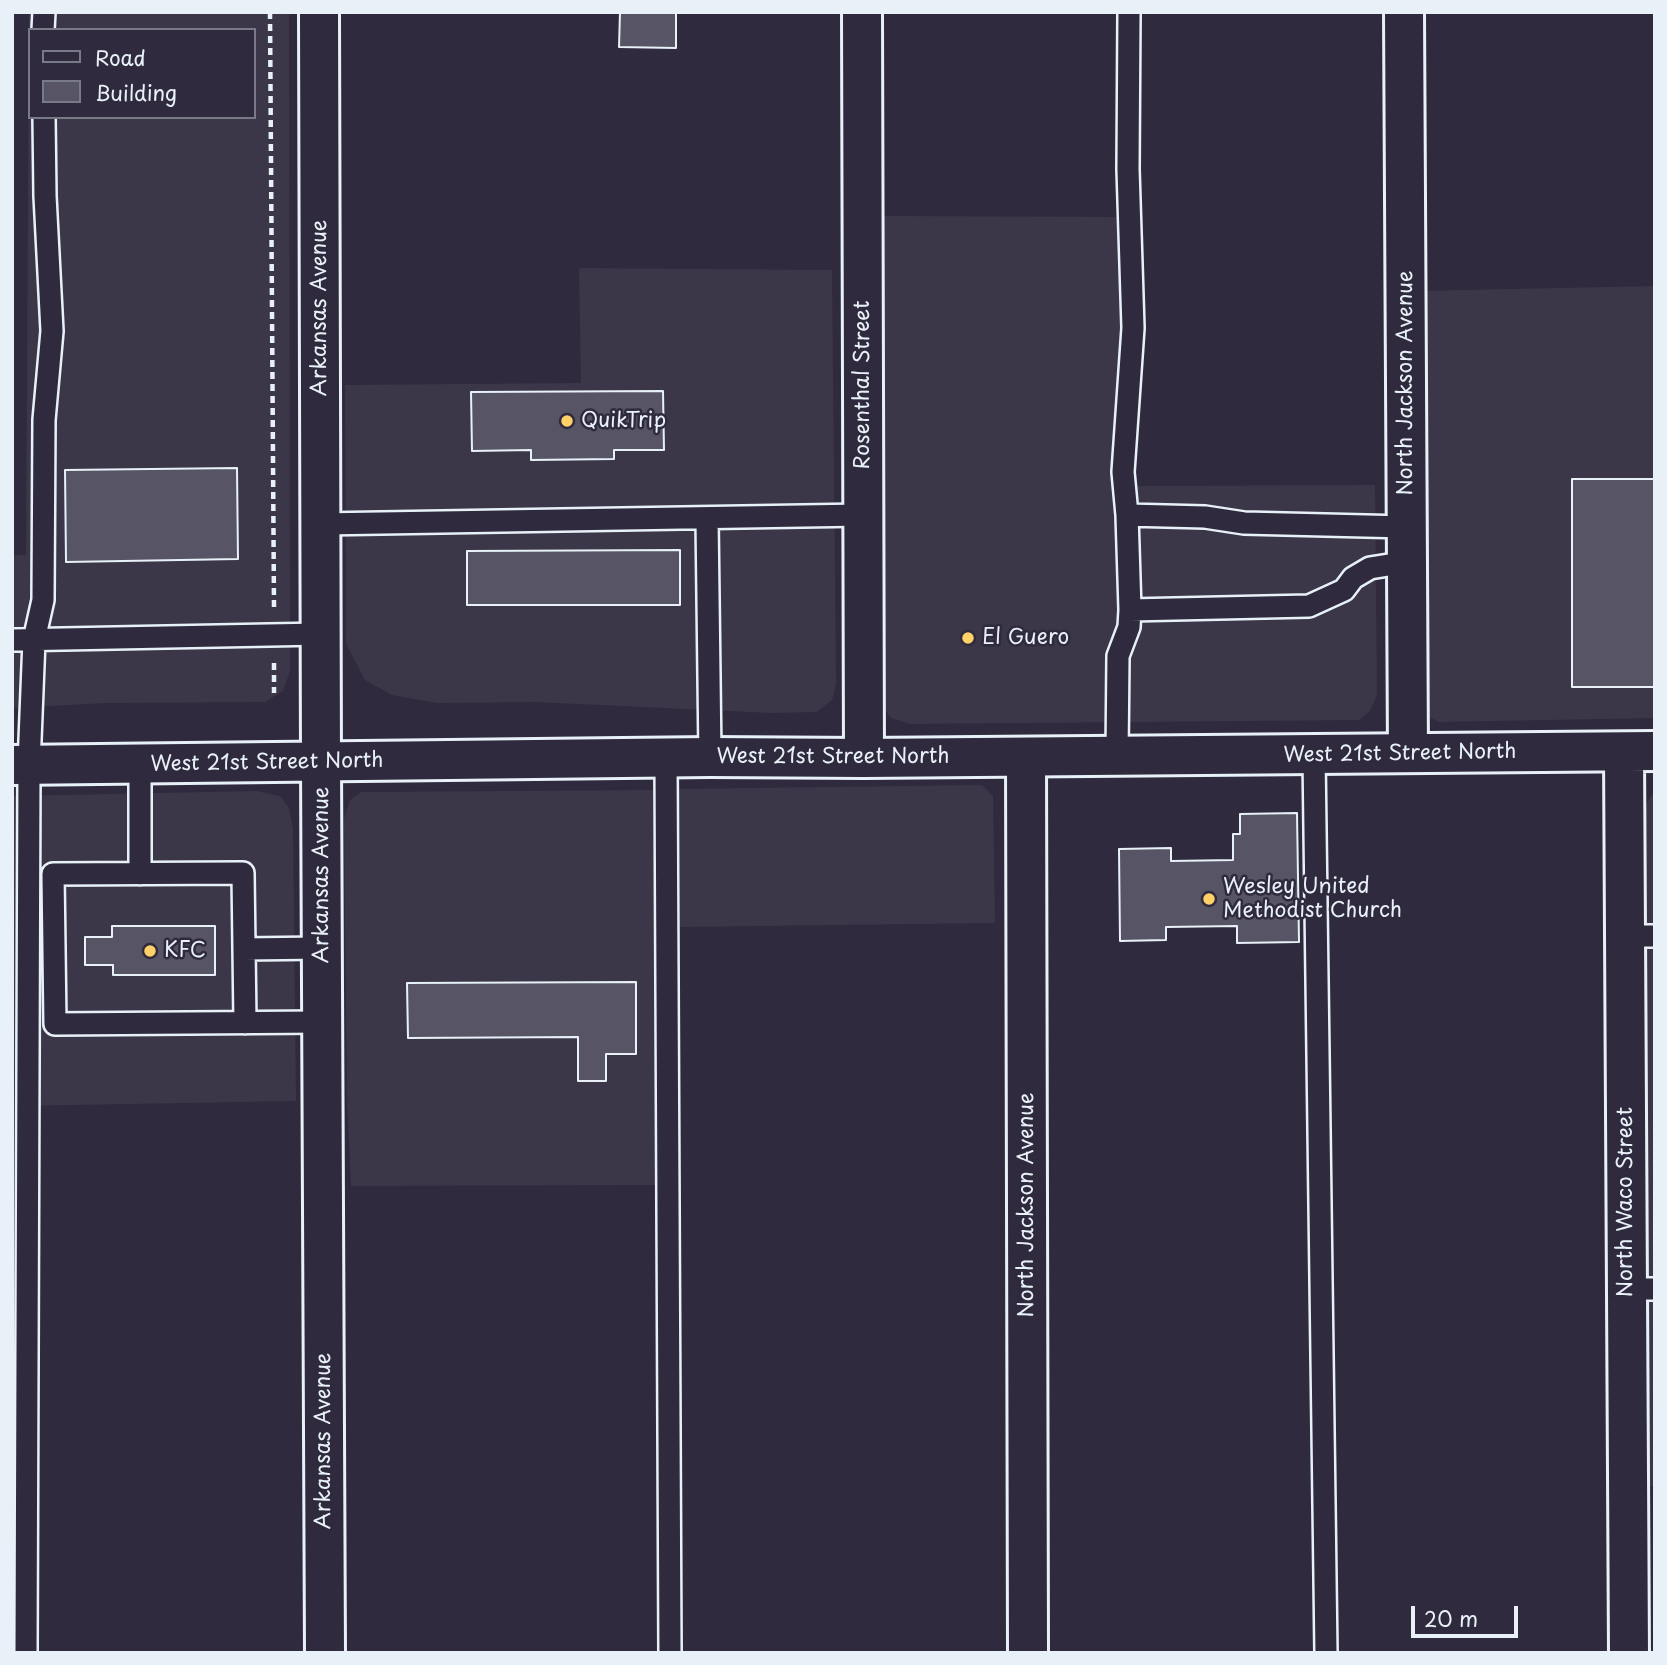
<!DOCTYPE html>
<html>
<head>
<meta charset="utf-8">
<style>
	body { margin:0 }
	#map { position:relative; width:1667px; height:1665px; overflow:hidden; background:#2f2a3d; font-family:"Playpen Sans",sans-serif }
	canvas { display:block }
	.frame { position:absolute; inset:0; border:14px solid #e8f1f8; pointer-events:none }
	.legend { position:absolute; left:28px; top:28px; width:228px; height:91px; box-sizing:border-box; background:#2f2a3d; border:2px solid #797a88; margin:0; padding:9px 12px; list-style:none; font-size:21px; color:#e8f1f8 }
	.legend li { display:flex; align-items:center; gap:14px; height:35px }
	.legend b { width:35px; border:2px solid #797a88 }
	.scale { position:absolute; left:1411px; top:1606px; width:107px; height:32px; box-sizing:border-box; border:4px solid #e8f1f8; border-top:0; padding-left:9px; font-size:21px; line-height:24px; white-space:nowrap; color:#e8f1f8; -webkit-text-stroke:5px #2f2a3d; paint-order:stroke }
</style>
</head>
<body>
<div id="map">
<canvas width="1667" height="1665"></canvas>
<div class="frame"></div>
<ul class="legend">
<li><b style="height:9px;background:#2f2a3d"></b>Road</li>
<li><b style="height:19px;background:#575565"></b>Building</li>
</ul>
<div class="scale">20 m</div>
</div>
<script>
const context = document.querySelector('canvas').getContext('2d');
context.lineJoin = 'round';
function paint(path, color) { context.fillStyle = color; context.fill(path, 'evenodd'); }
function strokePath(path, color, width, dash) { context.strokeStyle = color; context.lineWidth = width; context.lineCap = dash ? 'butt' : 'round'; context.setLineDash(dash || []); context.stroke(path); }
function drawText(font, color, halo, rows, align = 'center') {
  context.font = font + ' "Playpen Sans",sans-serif'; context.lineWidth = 5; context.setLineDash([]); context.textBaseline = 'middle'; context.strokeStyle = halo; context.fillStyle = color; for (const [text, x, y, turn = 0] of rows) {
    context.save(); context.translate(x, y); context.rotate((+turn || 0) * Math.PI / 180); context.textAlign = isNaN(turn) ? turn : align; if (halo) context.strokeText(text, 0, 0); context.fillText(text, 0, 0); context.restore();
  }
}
paint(new Path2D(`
	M29,12H289L290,671L283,691L265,702L104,703L12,708V555H26ZM30,30H254V117H30Z
	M878,216L1133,217L1136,486L1375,485L1377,695L1370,711L1359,720L910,724L891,718L882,706Z
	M579,268L832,270L836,684L832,700L817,712L772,713L536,702L437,703L392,695L365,680L346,644L345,385L581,383Z
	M1655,286V718L1439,722L1425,715L1416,291Z
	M982,785L993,796L995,923L680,927L678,789Z
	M653,790L656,1185L351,1186L347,1100L344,819L350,800L361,792Z
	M1655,790V1486H1647L1643,809Z
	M256,791L280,796L289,808L293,829L296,1101L16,1106L12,1015V796Z`), '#3b3749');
const building = new Path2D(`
	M620,12H676V48L619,47Z
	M663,391L664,450H614V459L531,460V450L472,451L471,392Z
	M237,468L238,559L66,562L65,470Z
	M1572,479H1655V687H1572Z
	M680,550V605H467V551Z
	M1297,813L1299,942L1237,943V926L1166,927V940L1120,941L1119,849L1171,848V861L1233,860V834H1240V814Z
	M112,926H215V975H113V965H85V937H112Z
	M636,982V1054H606V1081H578V1037L408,1038L407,983Z`);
paint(building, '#575565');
strokePath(building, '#e8f1f8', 2);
const lane = new Path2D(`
	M43,30L44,12
	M1127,515L1123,472L1133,328L1128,169L1129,12
	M707,518L710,757
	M321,524L863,515
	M1130,610L1309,606L1344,590L1353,578L1370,568L1407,562
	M12,640L321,634
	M1314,755L1326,1653
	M1117,756L1118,656L1129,627L1130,610L1127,515L1205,517L1244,523L1406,527
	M666,758L670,1653
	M140,764V874
	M1625,936H1655
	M244,949L322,948
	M245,1023L243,873L53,874L55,1024L322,1022
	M1627,1289H1655
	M26,1653L29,765L34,640L43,600L44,420L52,331L45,196L44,117`);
const street = new Path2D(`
	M862,12L864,758
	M1404,12L1408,753
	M1026,757L1028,1653
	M321,763L325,1653`);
const secondary = new Path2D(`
	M319,12L321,763
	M1624,752L1629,1653
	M12,765L710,757L864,758L1655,751`);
strokePath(lane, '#e8f1f8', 26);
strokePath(street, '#e8f1f8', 44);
strokePath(secondary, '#e8f1f8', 44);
strokePath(new Path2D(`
	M270,12L274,608
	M274,663V693`), '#e8f1f8', 4.5, [7, 5]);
strokePath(lane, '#2f2a3d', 21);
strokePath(street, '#2f2a3d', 38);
strokePath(secondary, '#2f2a3d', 38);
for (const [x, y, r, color] of [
	[567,421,7,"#ffd166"],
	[968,638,7,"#ffd166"],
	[1209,899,7,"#ffd166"],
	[150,951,7,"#ffd166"]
]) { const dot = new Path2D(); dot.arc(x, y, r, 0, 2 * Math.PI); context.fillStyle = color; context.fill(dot); strokePath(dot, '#2f2a3d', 2.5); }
drawText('21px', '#e8f1f8', '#2f2a3d', [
	["Arkansas Avenue",320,308,-90],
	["North Jackson Avenue",1406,383,-90],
	["Rosenthal Street",863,385,-90],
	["West 21st Street North",1400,754,-1],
	["West 21st Street North",833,757],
	["West 21st Street North",267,763,-1],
	["Arkansas Avenue",322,875,-90],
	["North Waco Street",1626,1202,-90],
	["North Jackson Avenue",1027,1205,-90],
	["Arkansas Avenue",324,1441,-90]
]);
drawText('21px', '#e8f1f8', '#2f2a3d', [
	["QuikTrip",581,421],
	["El Guero",982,638],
	["Wesley United",1223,887],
	["Methodist Church",1223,911],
	["KFC",164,951]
], 'left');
</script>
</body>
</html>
